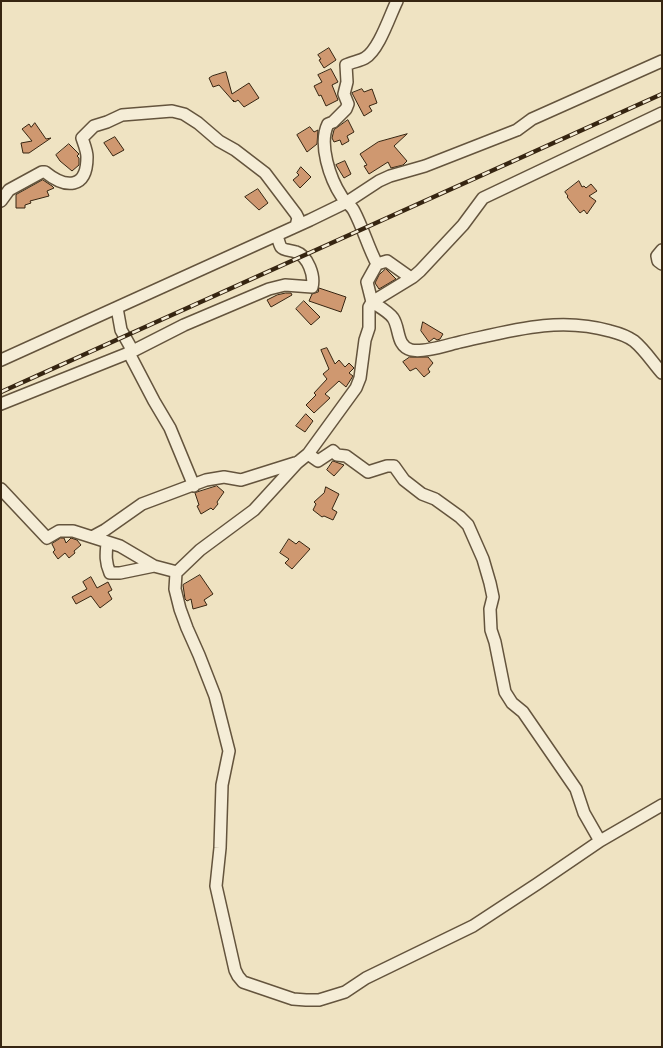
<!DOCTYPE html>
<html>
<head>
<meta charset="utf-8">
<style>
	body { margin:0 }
	#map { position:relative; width:663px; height:1048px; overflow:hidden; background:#efe3c2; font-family:"IM FELL English",serif }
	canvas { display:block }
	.frame { position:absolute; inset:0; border:2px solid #362511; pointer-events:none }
</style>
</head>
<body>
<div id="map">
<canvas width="663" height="1048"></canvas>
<div class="frame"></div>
</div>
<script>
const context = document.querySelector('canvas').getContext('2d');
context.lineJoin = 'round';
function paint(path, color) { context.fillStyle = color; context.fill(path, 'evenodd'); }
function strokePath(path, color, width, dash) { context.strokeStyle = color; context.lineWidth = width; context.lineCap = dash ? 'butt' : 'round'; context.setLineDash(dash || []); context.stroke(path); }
const building = new Path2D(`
	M329,48L336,60L324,68L319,60L321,59L318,55Z
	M331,69L338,82L332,85L338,100L326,106L321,95L319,96L314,86L322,82L318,75Z
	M226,72L232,94L249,83L259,98L244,107L238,100L235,102L233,100L234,102L219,85L213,87L209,78L212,76Z
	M362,89L364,92L372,89L377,103L369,106L372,111L364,116L352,93Z
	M348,120L354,132L347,136L349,141L342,145L340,140L334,142L332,138L334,130Z
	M35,123L46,139L51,138L29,153H23L21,143L32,141L22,129L29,124L31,127Z
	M310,127L314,132L318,130L317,144L307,152L297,135Z
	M407,134L394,146L407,161L403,165L391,168L388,162L369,174L364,166L367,165L360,154L378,142Z
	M115,137L124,150L113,156L104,143Z
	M69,144L79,154L77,156L79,158V165L72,171L60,161L56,155Z
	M345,161L351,174L344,178L336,165Z
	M301,167L311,177L300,188L293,180L299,175L297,173Z
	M43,180L52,186L54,188L47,191L49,196L30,201L31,203L25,205V208H16V195Z
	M579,181L582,187L584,186L586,188L591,184L597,191L589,196L596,201L587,214L584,210L580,213L567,197L568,196L565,192Z
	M258,189L268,203L259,210L245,197Z
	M386,269L396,279L379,289L375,283L379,275Z
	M319,288L346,297L341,312L309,301L312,294L318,292Z
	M286,293H291L292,295L271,307L267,300L277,295Z
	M304,301L320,317L311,325L296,309Z
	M423,322L443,334L440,339L437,340L434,338L429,342L421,331Z
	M327,348L335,364L339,360L345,367L349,363L354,368L349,373L353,376L346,387L339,381L325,394L330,398L314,413L306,405L316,395L314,393L327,379L323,374L329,369L321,350Z
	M410,357H428L433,363L428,369L430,372L424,377L416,368L410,371L403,362Z
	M306,414L313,421L305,432L296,426Z
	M333,461L344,465L334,476L327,470Z
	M217,486L224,492L217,502L218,504L213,510L211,508L201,514L197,506L199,505L195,493Z
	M326,487L339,494L332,509L337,512L333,520L324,516L322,517L313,510L316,504L314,502L324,493Z
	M61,538H64L66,543L71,538L77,540L81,545L74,551L75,553L69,558L65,553L58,559L53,552L55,550L52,544Z
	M289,539L296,544L299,541L310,549L292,569L285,563L289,559L280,553Z
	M200,575L213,594L204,600L207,605L193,609L191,599L187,601L185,599L183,585Z
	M91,577L97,588L108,582L112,590L108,592L112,599L100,608L91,596L76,604L72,597L87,589L83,582Z`);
paint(building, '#cf9870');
strokePath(building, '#362511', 1);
const street = new Path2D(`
	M1,201L9,190L42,172H45C66,189 87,189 87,157C87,151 84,144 82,138L94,126L107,122L122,115L172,111L184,114L198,123L219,141L235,150L265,173L296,214L298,218L296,226
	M662,250L657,256L658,261L662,264
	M377,264C368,247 363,228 354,211C351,205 345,202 342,197C330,179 318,144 328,124L333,122L346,109L348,104L344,94L347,82L346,65C352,62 360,61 365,58C379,50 390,15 397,1
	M372,302L413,277L420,271L463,225L483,198L662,113
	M372,302C378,306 389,312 393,318C400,328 396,346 411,350C423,353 447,345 460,342C510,331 558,316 610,331C618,333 627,336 634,341C645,350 653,363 662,373
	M117,308L121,330L130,346L131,357L154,401L170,428L194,486
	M1,360L310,220L347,202L379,181L390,176L425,166L517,130L532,119L662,61
	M1,404L131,352L184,325L269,289L285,285L312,287C315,276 308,256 296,252C292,250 284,251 281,247C279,244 278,238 277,235
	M308,454L318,461L333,451L337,455L346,456L368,472L387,466H394L404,480L422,494L435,499L460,517L468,525L483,559L490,583L493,597L490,609L491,630L495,642L505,692L512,703L523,712L576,789L584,813L600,841
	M1,489L47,538L59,531H73L120,546L154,566L173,571L176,573L175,589L180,609L187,628L199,655L215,696L229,751L222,785L220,848L216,886L235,970L238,976L243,982L293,999L306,1000H319L345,992L366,978L473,926L537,884L600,841L662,805
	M92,537L105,530L142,504L206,480L224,477L241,480L295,463
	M107,543C106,554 105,562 110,573H120L154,566
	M176,573L200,550L254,510L297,463L308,454L356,388L360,378L365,340L369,328V307L372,302L367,282L377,264L387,261L411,278`);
strokePath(street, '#64543d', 14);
strokePath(street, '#f5edd7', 11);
const rail = new Path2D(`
	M1,392L662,94`);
strokePath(rail, '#362511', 4.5);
strokePath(rail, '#f5edd7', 2.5, [8]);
</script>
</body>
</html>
